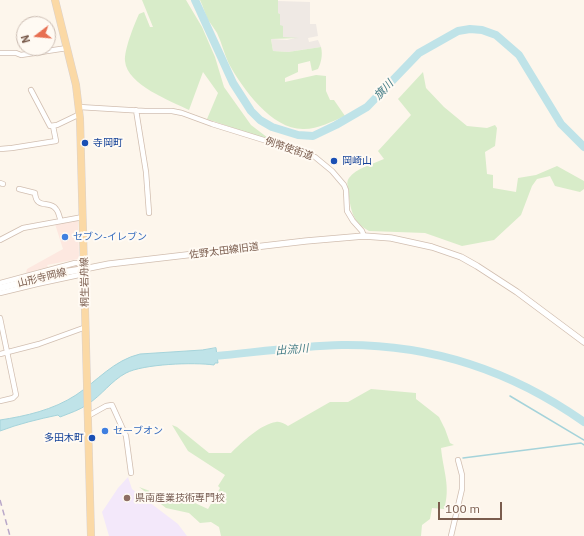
<!DOCTYPE html>
<html>
<head>
<meta charset="utf-8">
<style>
	body { margin:0 }
	#map { position:relative; width:584px; height:536px; overflow:hidden; background:#fdf6ec; font-family:"IBM Plex Sans",sans-serif }
	canvas { display:block }
	.north { position:absolute; left:16px; top:16px; width:40px; height:40px; box-sizing:border-box; background:#fffaf3; border:1px solid #cabbb1; border-radius:50%; rotate:254deg; font-size:11px; font-weight:700; line-height:16px; text-align:center; color:#7a5c4d }
	.north::after { content:''; display:block; margin:auto; width:14px; height:18px; background:#e76f51; clip-path:polygon(50% 0,100% 100%,50% 72%,0 100%) }
	.scale { position:absolute; left:438px; top:502px; width:64px; height:18px; box-sizing:border-box; border:2px solid #7a5c4d; border-top:0; padding-left:5px; font-size:12px; line-height:14px; white-space:nowrap; color:#7a5c4d; -webkit-text-stroke:3px #fffaf3; paint-order:stroke }
</style>
</head>
<body>
<div id="map">
<canvas width="584" height="536"></canvas>
<div class="north">N</div>
<div class="scale">100 m</div>
</div>
<script>
const context = document.querySelector('canvas').getContext('2d');
context.lineJoin = 'round';
function paint(path, color) { context.fillStyle = color; context.fill(path, 'evenodd'); }
function strokePath(path, color, width, dash) { context.strokeStyle = color; context.lineWidth = width; context.lineCap = dash ? 'butt' : 'round'; context.setLineDash(dash || []); context.stroke(path); }
function drawText(font, color, halo, rows, align = 'center') {
  context.font = font + ' "IBM Plex Sans","Noto Sans JP",sans-serif'; context.lineWidth = 4; context.setLineDash([]); context.textBaseline = 'middle'; context.strokeStyle = halo; context.fillStyle = color; for (const [text, x, y, turn = 0] of rows) {
    context.save(); context.translate(x, y); context.rotate((+turn || 0) * Math.PI / 180); context.textAlign = isNaN(turn) ? turn : align; if (halo) context.strokeText(text, 0, 0); context.fillText(text, 0, 0); context.restore();
  }
}
paint(new Path2D(`
	M78,220L79,257L78,259L47,265L48,267L26,273L27,269L63,249L55,224Z`), '#fde8e0');
paint(new Path2D(`
	M278,1L310,2V24H316L318,36L308,38L309,42L318,40L321,47L288,52L273,51L271,39L287,40L295,38H283V26H280V14L278,13Z`), '#efe9e4');
paint(new Path2D(`
	M128,477L132,489L178,524L187,536H109L102,512L118,488Z`), '#f3e8fa');
paint(new Path2D(`
	M142,0H186L202,27L215,57L224,87L251,125L272,141L207,119L218,93L203,72L189,110C171,101 127,85 125,61C124,50 134,25 139,14L144,12L150,27H153Z
	M200,0H278V13L280,14V25L283,26V37L299,38L271,39L273,51L288,52L321,47C323,55 321,63 318,69L312,71L310,61L298,64V72L285,78V82L316,75L326,76V91L330,100H334L345,116C333,121 318,129 304,129C272,130 243,89 229,64C224,54 222,43 217,33C214,28 211,24 208,20C205,14 203,6 200,0Z
	M423,72L426,88L444,107L467,126L487,128L495,125L497,128L495,146L485,152L487,174L493,175V188L516,192L518,178L536,175L557,166L584,181V189L580,192L555,186L550,176L537,179L532,186L521,215L494,240L462,246L425,233L369,231C351,221 351,209 348,190C348,186 346,182 349,178C356,168 373,164 384,159L378,151L411,115L398,99Z
	M371,389L416,393V399L439,417L445,429L450,443L454,445L441,448C443,470 451,487 444,509L432,508L430,519L422,525L421,536H221L219,527L211,522L200,523L189,513L166,508L139,487L158,494L184,498L208,509L220,488L218,486L225,475L188,451L172,425L177,427L209,453H231C242,442 261,424 276,422C280,421 285,424 288,426L330,402H348Z`), '#d8ecc9');
const water = new Path2D(`
	M216,348L218,363H215L214,365C194,362 143,364 126,373C111,381 102,395 88,404C80,410 70,413 60,417L58,415C39,419 18,424 0,431V420C26,416 53,410 76,395C97,381 114,360 140,354L202,350Z`);
paint(water, '#bfe3e8');
strokePath(water, '#a5d3da', 1);
strokePath(new Path2D(`
	M510,396L584,440
	M463,458L581,443L584,445`), '#a5d3da', 1.5);
strokePath(new Path2D(`
	M195,0L233,83L251,111L260,120L272,127L298,135L313,136L336,125L367,107L419,53L458,31L470,29L482,30L496,35L519,55L561,124L584,147
	M206,357C251,353 297,346 342,345C431,344 512,371 584,422`), '#bfe3e8', 8);
const minor = new Path2D(`
	M0,53H16L21,55L67,48
	M31,90L50,126L57,125L80,114
	M79,107L145,111H172L182,113L212,124L299,151L315,157L332,171L344,185L346,190L347,211L353,221L362,231L364,236
	M136,110L146,172L149,213
	M0,149L12,148L56,141L53,126
	M0,183L3,184
	M19,189L35,193C36,210 50,200 56,209C59,212 59,217 61,221
	M0,240L23,228L83,217
	M0,283L75,263H78L84,269L79,275L37,284L0,293
	M0,318L16,395L13,398L0,401
	M0,354L39,344L86,327
	M88,416L106,406L112,405L126,436L131,473
	M451,536L462,489V475L458,460`);
const tertiary = new Path2D(`
	M84,269L109,264L306,241L364,236L391,238L432,247L461,257L477,266L517,292L584,342`);
const secondary = new Path2D(`
	M0,288L59,273L84,269`);
const primary = new Path2D(`
	M55,0L76,85L80,119L91,536`);
strokePath(minor, '#d1beb0', 6);
strokePath(tertiary, '#d1beb0', 7);
strokePath(secondary, '#d6c0b0', 8);
strokePath(primary, '#dad1cd', 8);
strokePath(minor, '#fff', 4.5);
strokePath(tertiary, '#fff', 5.5);
strokePath(secondary, '#fff', 6);
strokePath(primary, '#fbd9a5', 7);
strokePath(new Path2D(`
	M0,500L10,536`), '#b9a8c9', 1.5, [6, 4]);
for (const [x, y, r, color] of [
	[85,143,4,"#1a4fb4"],
	[334,161,4,"#1a4fb4"],
	[65,237,4,"#3f7fe0"],
	[105,431,4,"#3f7fe0"],
	[92,438,4,"#1a4fb4"],
	[127,498,4,"#8d6e63"]
]) { const dot = new Path2D(); dot.arc(x, y, r, 0, 2 * Math.PI); context.fillStyle = color; context.fill(dot); strokePath(dot, '#fffaf3', 1.5); }
drawText('10px', '#164399', '#fffaf3', [
	["寺岡町",93,143],
	["岡崎山",342,161],
	["多田木町",84,438,"right"]
], 'left');
drawText('10px', '#7a5c4d', '#fffaf3', [
	["例幣使街道",289,149,19],
	["佐野太田線旧道",224,251,-7],
	["山形寺岡線",42,278,-14],
	["桐生岩舟線",85,282,-91]
]);
drawText('10px', '#366cbe', '#fffaf3', [
	["セブン-イレブン",73,237],
	["セーブオン",113,431]
], 'left');
drawText('10px', '#785e54', '#fffaf3', [
	["県南産業技術専門校",135,498]
], 'left');
drawText('italic 11px', '#437c86', '#fffaf3', [
	["旗川",384,90,-47],
	["出流川",292,350,-5]
]);
</script>
</body>
</html>
